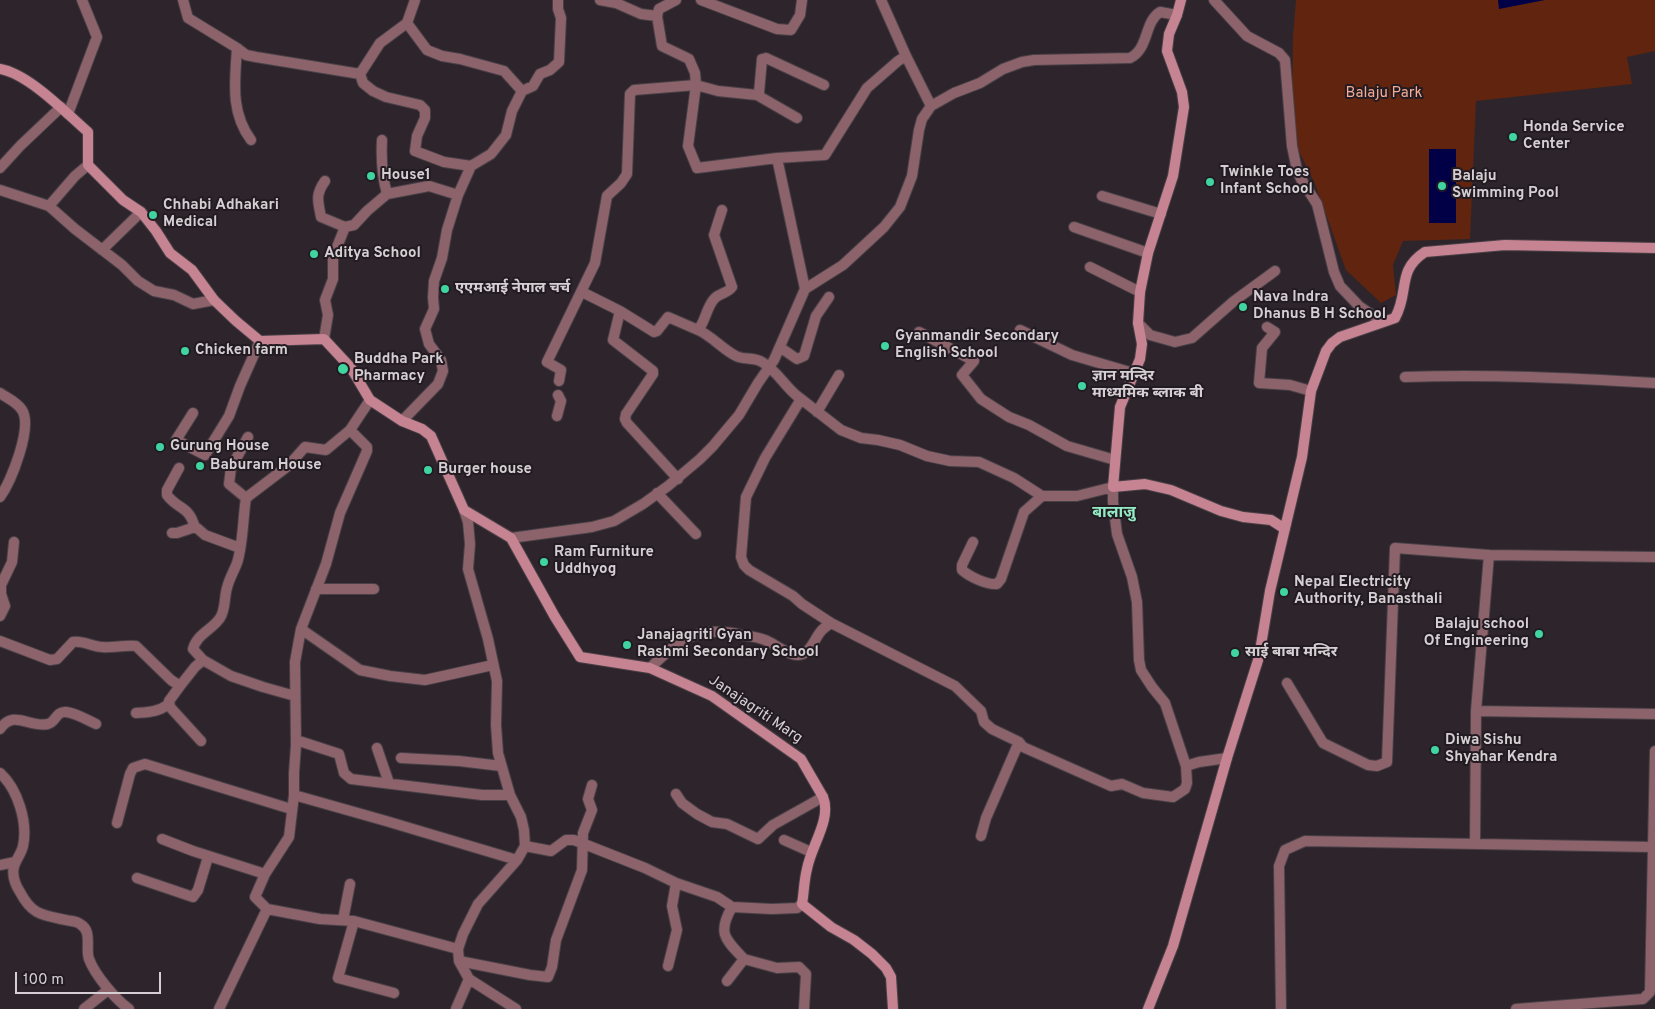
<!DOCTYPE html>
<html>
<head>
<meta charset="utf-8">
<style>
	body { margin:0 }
	#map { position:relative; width:1655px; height:1009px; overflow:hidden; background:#2d252b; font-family:Overpass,sans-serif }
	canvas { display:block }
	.scale { position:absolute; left:15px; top:972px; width:146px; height:22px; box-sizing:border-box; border:2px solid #d5cfd3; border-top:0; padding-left:6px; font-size:15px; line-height:18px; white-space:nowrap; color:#d5cfd3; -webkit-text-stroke:4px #231b22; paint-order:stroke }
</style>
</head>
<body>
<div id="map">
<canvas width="1655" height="1009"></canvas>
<div class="scale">100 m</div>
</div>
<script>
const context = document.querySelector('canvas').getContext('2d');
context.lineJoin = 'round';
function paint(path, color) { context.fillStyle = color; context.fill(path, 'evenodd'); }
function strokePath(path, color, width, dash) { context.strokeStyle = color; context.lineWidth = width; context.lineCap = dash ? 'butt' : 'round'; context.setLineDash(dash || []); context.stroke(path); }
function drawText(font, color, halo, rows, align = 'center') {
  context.font = font + ' Overpass,"Noto Sans Devanagari",sans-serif'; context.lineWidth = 4; context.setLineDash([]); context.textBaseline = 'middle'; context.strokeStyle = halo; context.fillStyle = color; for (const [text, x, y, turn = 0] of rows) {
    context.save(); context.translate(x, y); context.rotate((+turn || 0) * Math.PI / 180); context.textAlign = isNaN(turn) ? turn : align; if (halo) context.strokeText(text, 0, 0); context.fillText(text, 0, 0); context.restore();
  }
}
paint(new Path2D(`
	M1296,0H1655V51L1627,57L1632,84L1476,101L1470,239L1403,241L1393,265L1396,295L1381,303L1346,270L1315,184L1297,147L1292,108L1293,36Z`), '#60240f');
paint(new Path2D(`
	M1498,0H1545L1499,9Z
	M1429,149H1456V223H1429Z`), '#010046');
const street = new Path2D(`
	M183,0L188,18L237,48C235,81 230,112 251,140
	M415,0L407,23L380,43L360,74L363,83L373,91L386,97L420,105L425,110V118L417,136L415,151L444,162L471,166
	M600,0L616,3L641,14L657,16
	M676,0L659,9L657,16L662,46L689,59L695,73L696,85L688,146L697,168L777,158L825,155L867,88L898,61L906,56
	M701,0L777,29L791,30L800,15L802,0
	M881,0L906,56L931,106
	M1214,0L1247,36L1279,53L1285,60L1292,146L1297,170L1301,179L1317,204L1334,272L1340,286L1359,306L1382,322
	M407,23L427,50L442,56L460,59L504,71L522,91
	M237,48L246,55L256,57L360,74
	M757,95L797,118
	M68,114L97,37L82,0
	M382,140C381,159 382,176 387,194
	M777,158L805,289
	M0,168L21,145L61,107
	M0,190L49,206L75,229L122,265L138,281L154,291L174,295L193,304L214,300
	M1102,196L1161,214
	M49,206L75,176L88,165
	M722,210L714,235L732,287C728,293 720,293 715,298C706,307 706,321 698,330C712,336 722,349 736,356C743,360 754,357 762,362C778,371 786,389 801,399L841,430L861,438L878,440L900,445L927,456L950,461L979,462L1014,478L1042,496H1077L1113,487V502L1117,534L1132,577L1137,602L1139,660L1141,670L1152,687L1165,703L1186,766L1187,783L1185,789L1173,797L1143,793L1122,784L1111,786L1023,747L1019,742L992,729L984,722L981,711L955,686L831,623L802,604L793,596L749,570L744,565L741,557L746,497L765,458L801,399
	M345,227L354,225L367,211L387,194L429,186L458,195
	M1074,227L1148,253
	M102,250L141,212
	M1090,267L1140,292
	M582,292L620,311L613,340L653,371V374L626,414L625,419L627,423L678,479
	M620,311L654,332L657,331L668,317L698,330
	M1138,323L1150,335L1175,342L1192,338L1234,301L1275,271
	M1267,327L1275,332L1262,348L1259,383L1290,385L1311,391
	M1020,330L1072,355L1133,373
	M919,332L974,361L962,375L981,399L1009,417L1029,425L1067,446L1115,460
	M324,339L328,315L325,300L333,279V257L345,227L321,217C318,201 315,195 325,181
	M781,348L797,359L804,356L816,316L829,297
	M1405,377C1489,374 1571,378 1655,383
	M559,381L561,370L547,362L595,263L607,196L621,183L627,174L630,94L634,90L696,85L718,91L757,95L759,93L762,59L766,58L824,85
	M0,393C7,398 17,402 22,410C33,427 11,482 0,497
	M817,412L839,375
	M193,413L176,440L205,455L229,416L240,386L260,341
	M557,416L561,401L558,395
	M402,421L438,384L443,371L441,360L429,344L425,329L434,309L433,297L434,281L442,258L447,230L458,195L471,166L491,154L506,135L512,111L522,91L533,86L540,74L550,70L559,62L561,18L558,9V0
	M350,430L367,447V451L340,513L326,564L301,629L295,662L296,745L294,773V795L289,837L265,874L255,897L267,909L320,919L354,921L458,949
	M179,468L167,490V495C178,510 189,505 195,528
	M657,493L696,534
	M246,498L229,484L231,468L248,437
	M464,510L468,522L470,544L468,569L488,639L497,681L496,725L498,753L510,795L521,817L524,830L525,846L517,860L478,904L463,934L458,949L459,961L469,979L516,1009
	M172,533H177L192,528H197L205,535L240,548
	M511,538L592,527L614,521L643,504L668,486L700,459L713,446L739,415L758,383L774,360L805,289L843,265L884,227L900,207L912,176L919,130L922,119L931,106L954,93L980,83L1003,69L1022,62L1034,60L1130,58C1149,49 1144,22 1160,12L1177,15
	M973,542L962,565V570C970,577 987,585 997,584L1001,579L1024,512L1042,496
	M316,589H374
	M0,616L5,606L1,594V585L12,562L14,542
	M301,629L360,670L390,676L425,680L493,665
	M0,641L50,660L57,659L73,642C83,640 92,647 102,647C113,648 124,645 136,646L171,680L180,686L195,667L203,660L231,676L263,687L295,696
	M203,660L193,649C197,634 212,630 220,618C226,609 224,597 227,588C229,579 234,571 237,563C243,546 243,516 246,498L288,466L305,447L326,450L350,430L370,400
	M650,668C681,638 698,625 742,635C749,636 758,637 765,640C776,644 791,659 803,654C813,649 815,637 822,630C825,627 828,625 831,623
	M1287,683L1323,743L1368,765L1377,766L1387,762L1395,548L1489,555L1655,557
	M180,686L169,701L170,707L201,741
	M1476,711L1655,714
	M136,713C150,712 158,712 169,704
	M0,729C14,709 29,728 48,724C56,722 56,711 66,712C76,713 87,720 96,724
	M296,740L339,754L344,773L351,779L482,795H510
	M377,748L389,783
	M401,758L459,761L501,766
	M1186,766L1199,762L1227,758
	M0,773C18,789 28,823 23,846C20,859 9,864 15,882C16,885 18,889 20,892C32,915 42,915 66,920C70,921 77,921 80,924C93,931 85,948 89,959C95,975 115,999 129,1009
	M676,794L682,803L697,814L712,822L727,824L758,839L773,825L823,797
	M294,795L386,821L517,860
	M117,823L130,774L133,768L145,764L291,809
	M981,836L986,818L1019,742
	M162,839L193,851L265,874
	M784,840L811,852
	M1475,844L1476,711L1489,555
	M525,846L551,851L566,840H574L645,868L676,883L717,897L732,907L772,909L797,908L802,904
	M0,865L15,862
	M137,878L193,897L198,890L208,857
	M343,920L350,884
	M354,921L338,978L394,993
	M744,959L777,968L799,967L806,974L804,1009
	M459,961L530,975L548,977L552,967L556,940L582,870L583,833L592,810L588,799L592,785
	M668,966L677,930L672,906L676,883
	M727,981L744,959C725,939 717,933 732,907
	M84,1009L108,990
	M219,1009L267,909
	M456,1009L469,979
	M1281,1009L1279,866L1285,850L1305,841L1652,847
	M1516,1009L1643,999L1650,992L1655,751`);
const secondary = new Path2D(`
	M1181,0L1177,15L1169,34L1167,51L1182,92L1184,107L1173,176L1148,253L1140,292L1138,323L1142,344L1140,359L1120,407L1113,487L1145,484L1171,490L1221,511L1243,517L1271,520L1285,529
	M0,69C29,74 66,113 88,132V165L123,200L141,212L156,231L170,253L192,270L214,300L236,321L260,341L324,339L351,368L370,400L402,421L422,429L431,436L464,510L511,538L555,617L580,657L650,668L712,696L801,759L823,797C832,819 811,846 807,869C804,880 804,893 802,904L831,927L854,940L872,954L886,968L891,977L893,1009
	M1148,1009L1173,946L1227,758L1259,657L1270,591L1302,457L1311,391L1326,351L1332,343L1340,337L1395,318C1410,291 1396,271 1425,252L1505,245L1655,248`);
strokePath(street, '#484046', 12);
strokePath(secondary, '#484046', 12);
strokePath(street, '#8c626b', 10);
strokePath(secondary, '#c68392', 10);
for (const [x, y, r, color] of [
	[1513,137,5,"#40d4a1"],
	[371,176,5,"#40d4a1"],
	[1210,182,5,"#40d4a1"],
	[1442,186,5,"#40d4a1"],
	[153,215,5,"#40d4a1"],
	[314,254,5,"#40d4a1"],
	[445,289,5,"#40d4a1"],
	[1243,307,5,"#40d4a1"],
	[885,346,5,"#40d4a1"],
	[185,351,5,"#40d4a1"],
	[343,369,6,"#40d4a1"],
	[1082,386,5,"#40d4a1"],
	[160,447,5,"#40d4a1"],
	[200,466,5,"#40d4a1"],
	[428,470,5,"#40d4a1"],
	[544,562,5,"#40d4a1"],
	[1284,592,5,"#40d4a1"],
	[1539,634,5,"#40d4a1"],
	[627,645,5,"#40d4a1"],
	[1235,653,5,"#40d4a1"],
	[1435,750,5,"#40d4a1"]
]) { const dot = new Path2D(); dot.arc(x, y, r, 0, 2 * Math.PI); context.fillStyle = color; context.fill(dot); strokePath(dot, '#231b22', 2); }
drawText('15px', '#f5ac95', '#231b22', [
	["Balaju Park",1384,94]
]);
drawText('bold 15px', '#d5cfd3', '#231b22', [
	["Honda Service",1523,128],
	["Center",1523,145],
	["Twinkle Toes",1220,173],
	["Infant School",1220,190],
	["House1",381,176],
	["Balaju",1452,177],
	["Swimming Pool",1452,194],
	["Chhabi Adhakari",163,206],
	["Medical",163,223],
	["Aditya School",324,254],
	["एएमआई नेपाल चर्च",455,289],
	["Nava Indra",1253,298],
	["Dhanus B H School",1253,315],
	["Gyanmandir Secondary",895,337],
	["English School",895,354],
	["Chicken farm",195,351],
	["Buddha Park",354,360],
	["Pharmacy",354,377],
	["ज्ञान मन्दिर",1092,377],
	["माध्यमिक ब्लाक बी",1092,394],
	["Gurung House",170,447],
	["Baburam House",210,466],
	["Burger house",438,470],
	["Ram Furniture",554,553],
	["Uddhyog",554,570],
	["Nepal Electricity",1294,583],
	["Authority, Banasthali",1294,600],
	["Balaju school",1529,625,"right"],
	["Of Engineering",1529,642,"right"],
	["Janajagriti Gyan",637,636],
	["Rashmi Secondary School",637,653],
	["साई बाबा मन्दिर",1245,653],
	["Diwa Sishu",1445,741],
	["Shyahar Kendra",1445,758]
], 'left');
drawText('15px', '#d5cfd3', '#231b22', [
	["Janajagriti Marg",755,710,34]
]);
drawText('bold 16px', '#93ebc6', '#231b22', [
	["बालाजु",1114,514]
]);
</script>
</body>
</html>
